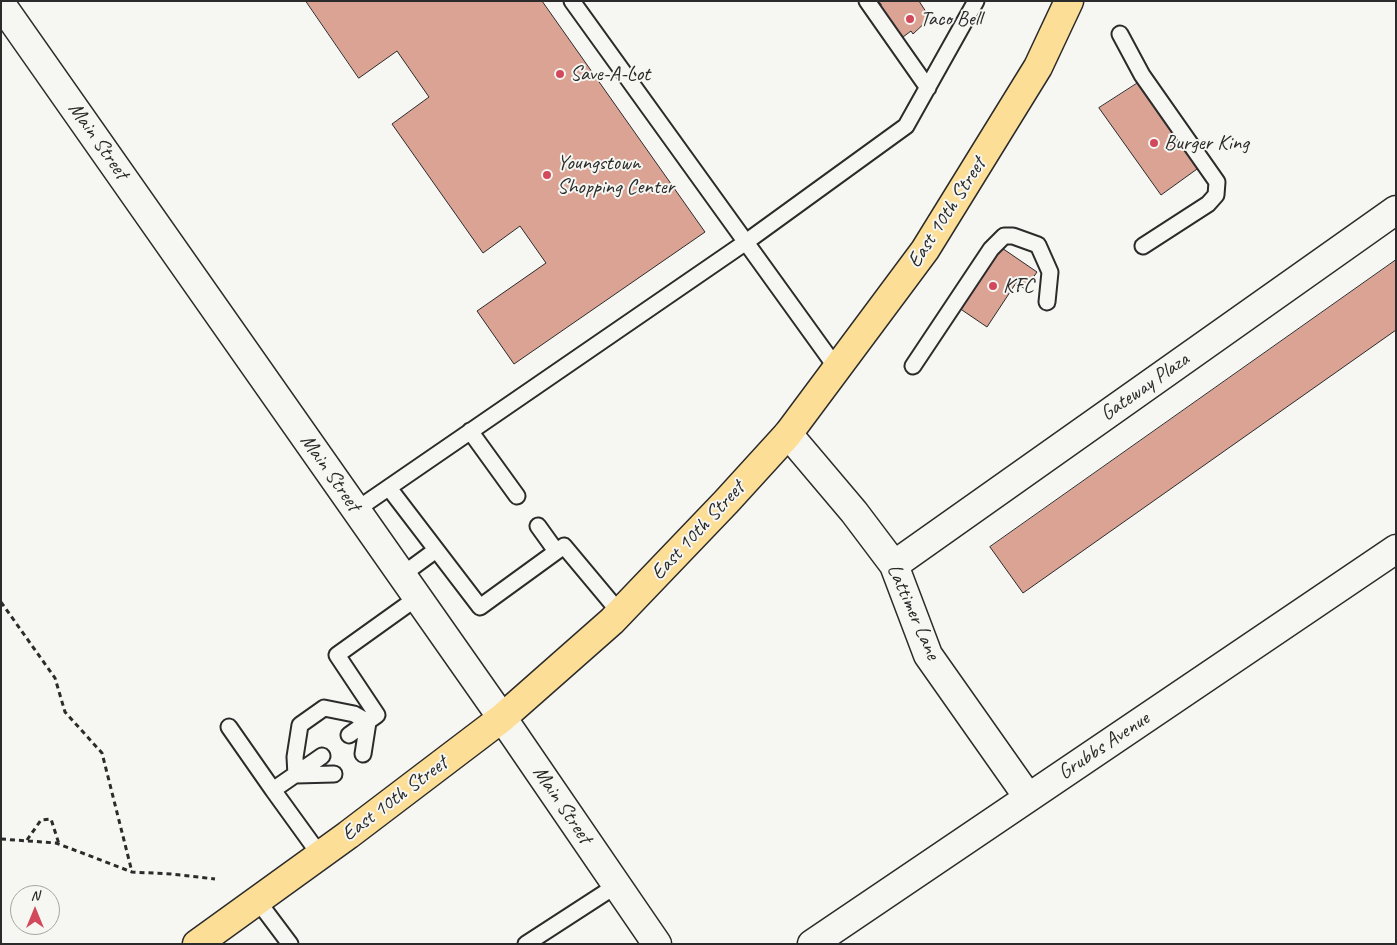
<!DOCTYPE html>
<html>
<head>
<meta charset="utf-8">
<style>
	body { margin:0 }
	#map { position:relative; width:1397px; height:945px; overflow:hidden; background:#f6f6f2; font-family:Caveat,sans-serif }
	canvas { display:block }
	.frame { position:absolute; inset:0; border:2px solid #2b2b2b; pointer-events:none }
	.north { position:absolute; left:10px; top:885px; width:50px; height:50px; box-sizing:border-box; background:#f6f6f2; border:1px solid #a5a5a2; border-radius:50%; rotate:0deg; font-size:14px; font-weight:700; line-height:20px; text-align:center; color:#2b2b2b }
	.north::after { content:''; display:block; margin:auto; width:18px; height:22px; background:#d1495b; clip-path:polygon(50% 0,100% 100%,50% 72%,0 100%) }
</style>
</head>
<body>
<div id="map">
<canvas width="1397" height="945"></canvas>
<div class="frame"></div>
<div class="north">N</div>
</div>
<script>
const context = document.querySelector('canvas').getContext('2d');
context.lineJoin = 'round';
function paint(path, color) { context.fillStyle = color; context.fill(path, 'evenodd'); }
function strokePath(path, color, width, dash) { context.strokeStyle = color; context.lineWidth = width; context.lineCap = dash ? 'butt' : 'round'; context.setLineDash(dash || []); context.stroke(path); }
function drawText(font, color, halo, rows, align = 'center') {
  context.font = font + ' Caveat,sans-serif'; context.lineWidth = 4; context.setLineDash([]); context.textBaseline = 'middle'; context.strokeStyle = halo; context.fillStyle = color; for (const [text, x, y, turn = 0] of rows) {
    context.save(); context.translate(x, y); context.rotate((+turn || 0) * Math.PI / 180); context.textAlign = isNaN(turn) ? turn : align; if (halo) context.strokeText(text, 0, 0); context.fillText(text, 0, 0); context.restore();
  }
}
const building = new Path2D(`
	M306,1H542L705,232L514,364L477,311L546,263L520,226L483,253L392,124L429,97L397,51L359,78Z
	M879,1H919L930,18L913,34L911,31L903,37L879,6L881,5Z
	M1141,81L1204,164L1161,195L1099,108Z
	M999,246L1037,272L1025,289L1016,283L987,327L959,308Z
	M1396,260V330L1023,593L990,547Z`);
paint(building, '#dba394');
strokePath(building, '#2b2b2b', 1);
const service = new Path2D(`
	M572,1L838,370
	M867,1L928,88
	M1120,34L1142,75L1217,182L1216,195L1208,204L1143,246
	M913,366L991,249L1004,236H1013L1038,245L1050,272L1047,302
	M470,431L517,496
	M389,488L480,607L564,546L620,613
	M356,510L746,242L906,126L976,1
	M538,526L556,551
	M402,575L436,550
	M229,727L273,790L322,756
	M349,735L377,715L337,655L418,597
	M334,774L296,775L295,757L300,725L324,708L354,714L368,722L363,754
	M273,790L320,855
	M257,900L290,944
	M526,944L617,885`);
const minor = new Path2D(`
	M1,4L512,732L657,944
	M788,434L854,512L894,565L928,655L1028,797
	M894,565L1396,210
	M812,944L1396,549`);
const primary = new Path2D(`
	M197,944L348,835L502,718L612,621L726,502L788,434L925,250L1038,67L1069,1`);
strokePath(service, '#2b2b2b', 19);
strokePath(minor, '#2b2b2b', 31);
strokePath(primary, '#2b2b2b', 31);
strokePath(new Path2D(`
	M1,602L55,678L65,712L102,753L132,872
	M1,839L56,843L132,872L171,874L215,879
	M27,840L41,820L51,819L59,844`), '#2b2b2b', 3, [5, 4]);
strokePath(service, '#f6f6f2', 15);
strokePath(minor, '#f6f6f2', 28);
strokePath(primary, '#fdde96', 28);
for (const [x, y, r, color] of [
	[910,19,5,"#d1495b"],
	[560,74,5,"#d1495b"],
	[1154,143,5,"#d1495b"],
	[547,175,5,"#d1495b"],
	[993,286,5,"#d1495b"]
]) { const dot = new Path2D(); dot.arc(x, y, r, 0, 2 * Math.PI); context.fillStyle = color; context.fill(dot); strokePath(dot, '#f6f6f2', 2); }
drawText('21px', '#2b2b2b', '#f6f6f2', [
	["Taco Bell",920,19],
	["Save-A-Lot",570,74],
	["Burger King",1164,143],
	["Youngstown",557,163],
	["Shopping Center",557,187],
	["KFC",1003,286]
], 'left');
drawText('21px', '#2b2b2b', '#f6f6f2', [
	["Main Street",98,141,55],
	["East 10th Street",947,213,-57],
	["Gateway Plaza",1145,387,-35],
	["Main Street",330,473,55],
	["East 10th Street",698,531,-47],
	["Lattimer Lane",913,612,66],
	["Grubbs Avenue",1104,746,-34],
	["East 10th Street",395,799,-37],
	["Main Street",562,805,56]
]);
</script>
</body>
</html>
